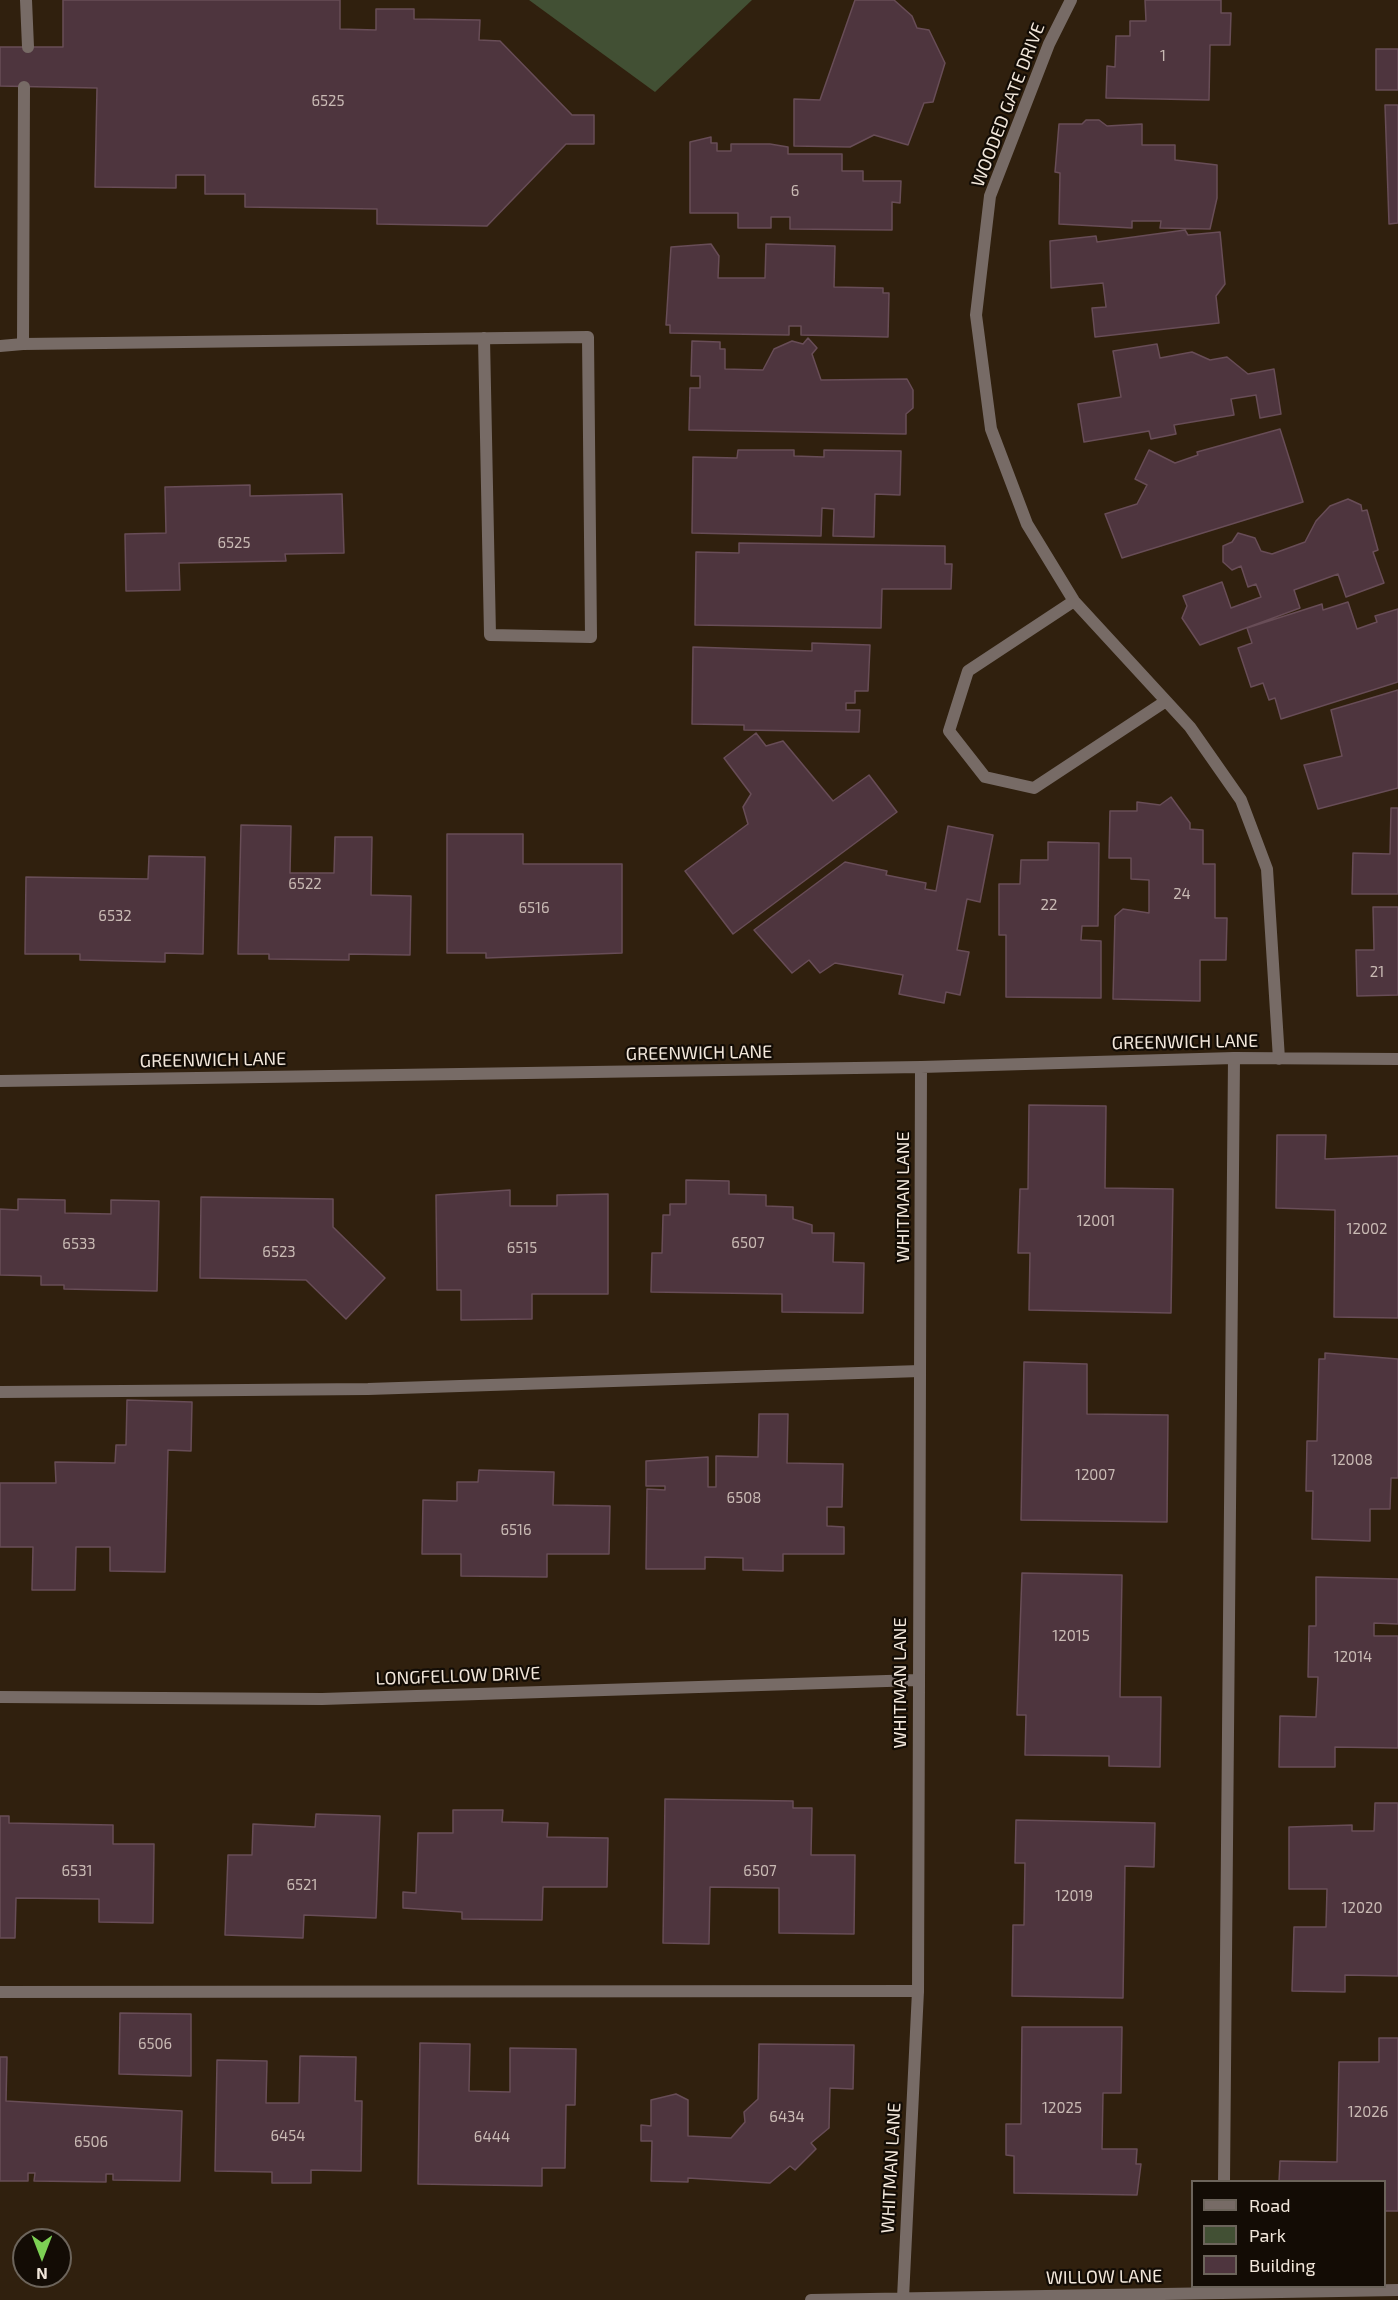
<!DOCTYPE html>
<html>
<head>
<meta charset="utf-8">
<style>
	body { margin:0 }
	#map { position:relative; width:1398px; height:2300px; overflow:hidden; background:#30200e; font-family:"Exo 2",sans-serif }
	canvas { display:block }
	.legend { position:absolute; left:1191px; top:2180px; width:195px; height:108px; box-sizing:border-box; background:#130c05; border:2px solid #6c645b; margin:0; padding:8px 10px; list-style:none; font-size:18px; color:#f2e7db }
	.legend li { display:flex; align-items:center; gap:12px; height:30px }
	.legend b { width:30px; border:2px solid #6c645b }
	.north { position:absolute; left:12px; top:2228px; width:60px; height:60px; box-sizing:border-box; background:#130c05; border:2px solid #6c645b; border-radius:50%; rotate:180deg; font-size:16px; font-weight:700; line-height:24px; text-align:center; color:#f2e7db }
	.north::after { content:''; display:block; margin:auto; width:21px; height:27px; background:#7dd154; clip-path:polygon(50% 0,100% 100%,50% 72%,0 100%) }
</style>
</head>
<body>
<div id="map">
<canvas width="1398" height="2300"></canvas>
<ul class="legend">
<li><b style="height:8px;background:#776b66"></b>Road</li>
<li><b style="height:16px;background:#425034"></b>Park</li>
<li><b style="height:16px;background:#4e353e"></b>Building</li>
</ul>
<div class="north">N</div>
</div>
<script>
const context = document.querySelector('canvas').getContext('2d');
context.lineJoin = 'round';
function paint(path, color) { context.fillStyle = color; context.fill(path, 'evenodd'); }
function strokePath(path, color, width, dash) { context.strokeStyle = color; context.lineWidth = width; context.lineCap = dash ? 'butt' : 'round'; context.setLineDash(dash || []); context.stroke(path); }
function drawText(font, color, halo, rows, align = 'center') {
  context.font = font + ' "Exo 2",sans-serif'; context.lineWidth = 4.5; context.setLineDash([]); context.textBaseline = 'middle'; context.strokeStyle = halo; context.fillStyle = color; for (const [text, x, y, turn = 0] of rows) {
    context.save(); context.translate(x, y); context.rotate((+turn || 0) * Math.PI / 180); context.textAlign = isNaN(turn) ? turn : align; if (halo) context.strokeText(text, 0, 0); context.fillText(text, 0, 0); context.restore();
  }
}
paint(new Path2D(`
	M529,0H752L655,92Z`), '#425034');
const building = new Path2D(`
	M63,0H340V29L376,30V9H414V19L480,20L479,40L500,41L572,115H594V144H566L487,226L377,224V209L245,207V194H205V175H176V188L95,187L97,88L0,86V47H63Z
	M855,0H894L912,16L917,28L929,30L945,63L933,102L924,103L908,145L874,135L850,147L794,146V99L820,100Z
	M1145,0H1221V13H1231L1230,45H1210L1209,100L1106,98L1107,66L1115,67L1116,36H1130V21H1146Z
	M1376,49H1398V90H1376Z
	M1385,105H1398V223L1389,224Z
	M1086,120H1099L1107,126L1142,124V145H1175V160L1217,165V198L1210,229L1160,228L1161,221H1132V228L1059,224L1060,173L1055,172L1059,124H1082Z
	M711,137V143H717V151H731V144H770L788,147V154H842V171H863V181H901L900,203L892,202V230L790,229V217H771V228H738V213H690V142Z
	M1185,230L1188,235L1220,232L1225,284L1216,296L1219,323L1095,337L1092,308L1106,307L1103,283L1051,288L1050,241L1096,236L1097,242Z
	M711,244L719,256L718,278H765L766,244L835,246L834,287L883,288V293H889L888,337L801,335V326H789V335L670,333V325H666L671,247Z
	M808,338L817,348L812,354L821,380L907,379L913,390V408L906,414V434L689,430L690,388H700V376H691L692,341L720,342V349H725V369L763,370L774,349L792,341L803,344Z
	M1157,344L1160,358L1192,352L1210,360L1227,357L1248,374L1274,369L1281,414L1260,418L1256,395L1231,399L1234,415L1174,425L1176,434L1151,439L1149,431L1084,442L1078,404L1121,397L1113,351Z
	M1280,429L1303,502L1122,558L1105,514L1137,504L1147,485L1135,479L1149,450L1175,463L1198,455L1197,452Z
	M738,450H794V456L824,457V450L901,451L900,495L875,494L874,537L833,536L834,509L822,508L821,536L692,533L693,457L737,458Z
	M250,485V496L342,494L344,553L285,554L286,561L179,563L180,590L126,591L125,534L166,533L165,487Z
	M1348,499L1361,505L1362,511L1367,510L1378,550L1373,552L1384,583L1346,597L1338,574L1294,590L1300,608L1200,645L1182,618L1187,606L1183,596L1222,582L1231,608L1261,597L1256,584L1248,587L1241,566L1232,570L1223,562V546L1232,542L1238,533L1255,538L1261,551L1272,554L1305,542L1316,521L1330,506Z
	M739,543L945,546V564H952L951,589H882L881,628L695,625L696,552L739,553Z
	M1348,602L1357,629L1377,622L1375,616L1398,609V682L1281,719L1275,698L1269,700L1263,683L1251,687L1238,648L1252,643L1247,628L1322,604L1323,610Z
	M812,643L870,645L868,691H855V703H846V710H860L859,732L744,730V725L692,724L693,647L812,651Z
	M1398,690V788L1318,809L1304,765L1342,756L1331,710Z
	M756,733L766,746L783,741L833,801L869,775L897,812L733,934L685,871L748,824L743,807L751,794L724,758Z
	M1171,797L1190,823V829L1203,830V864H1215V918H1227L1226,960H1200V1001L1113,999L1115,916L1123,909L1149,913V880L1131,879V858H1109L1110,811H1137V802L1160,805Z
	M1391,808H1398V894H1352L1353,853L1390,854Z
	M241,825L291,826L290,873H334L335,837H372L371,895L411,896L410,955L349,954V960L269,959V954H238Z
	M948,826L993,835L980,902L967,899L957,950L969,952L960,995L946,992L944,1003L899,994L903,975L835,963L820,973L809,960L792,973L754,930L845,862L887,871L886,875L926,883L925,889L936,891Z
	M447,834H523V864H622V953L486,958V953H447Z
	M1048,842L1099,843L1098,926H1082L1081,940L1101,941V998L1006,997V935H999V884H1020L1021,860H1048Z
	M149,856L205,857L203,954L165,953V962L80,960V954H25L26,877L148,879Z
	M1373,907H1398V995L1357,996L1356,950H1374Z
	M1029,1105L1106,1106L1105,1188L1173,1189L1171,1313L1029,1310L1030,1253H1018L1020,1189H1028Z
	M1277,1135H1326L1325,1159L1398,1156V1318L1334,1317L1335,1210L1276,1208Z
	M686,1180L729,1181V1194L766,1195V1206L793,1207V1219L812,1225V1233H834L833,1262L864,1263L863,1313L782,1312V1294L651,1292L652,1253H662L663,1215H670V1204H686Z
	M510,1190V1206H557V1195L608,1194V1294H532V1319L461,1320V1290H437L436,1195Z
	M201,1197L333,1199V1227L385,1278L346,1319L306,1280L200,1278Z
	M18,1199L65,1200V1213L111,1214V1200L159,1201L157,1291L64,1289V1285H41V1276L0,1275V1209L18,1210Z
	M1325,1353L1398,1359V1478H1391L1390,1509H1370V1541L1312,1539L1313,1491H1306L1307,1441H1317L1319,1359H1325Z
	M1024,1362L1087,1364V1414L1168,1415L1167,1522L1021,1520Z
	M127,1400L192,1402L191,1451L168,1450L165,1572L110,1571V1547H76L75,1590H32L33,1547H0V1483H56L55,1462L115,1463L116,1445H126Z
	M759,1414H788L787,1463L843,1464L842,1507H827V1526L844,1527V1554H783V1571L743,1570V1558L705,1557V1569H646L647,1489L665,1490V1486H646V1461L708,1457V1487H716V1456L758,1457Z
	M479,1470L554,1472L553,1505L610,1506L609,1554H547V1577L461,1576V1554H422L423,1500L457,1501V1482H478Z
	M1022,1573L1122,1575L1120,1697H1161L1160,1767L1109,1766V1756L1025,1755L1026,1715H1017Z
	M1316,1577L1398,1579V1624L1374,1623V1636H1398V1748L1335,1747V1767H1279L1280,1716L1316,1717L1318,1677H1308L1309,1626H1316Z
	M665,1799L793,1801V1808H812L811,1855H855L854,1934L779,1933V1888L710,1887L709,1944L663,1943Z
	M1375,1803H1398V1976L1345,1975V1992L1292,1991L1294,1927H1326L1327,1889H1289V1827L1352,1825V1831H1374Z
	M453,1810H503L502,1822L548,1823L547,1837L608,1838L607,1887H543L542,1920L462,1919V1912L403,1908V1892L416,1893L418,1833H453Z
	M316,1814L380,1816L376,1918L304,1915L303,1938L225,1935L228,1855H252L253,1824L315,1827Z
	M0,1816H9V1823L113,1825V1844H154L153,1923L99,1922V1899L16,1898L15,1938H0Z
	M1016,1820L1155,1823L1154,1867L1125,1866L1123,1998L1012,1996L1013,1925H1024L1025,1863H1015Z
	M120,2013L191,2014V2076L119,2074Z
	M1022,2027H1122L1121,2093H1103L1102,2149H1137L1136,2164H1141L1137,2195L1014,2193V2156L1006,2155V2124H1021Z
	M1379,2038H1398V2211H1384V2182H1279L1280,2161L1337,2162L1339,2062H1379Z
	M420,2043L470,2044L469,2091L510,2092V2048L576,2049L575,2105H566L565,2168H542V2186L418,2184Z
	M759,2044L854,2045L853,2089L830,2088L829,2128L811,2143L816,2149L795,2170L790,2166L770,2183L688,2178V2182L651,2181L652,2141H641V2125L651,2126V2100L676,2094L688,2100V2136L731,2138L745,2122L744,2112L758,2099Z
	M300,2056L356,2057L355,2101H362L361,2171L311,2170V2183H272V2172L215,2171L217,2060L267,2061L266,2103H299Z
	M0,2057H7L6,2101L182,2111L180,2181L113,2180V2174H106V2182L34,2181L35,2173H28V2181H0Z`);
paint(building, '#4e353e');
strokePath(building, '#684d57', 1.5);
strokePath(new Path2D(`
	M26,0L28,47
	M23,344L588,337L591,637L490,635L484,338
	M0,346L23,344L24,87
	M0,1392L368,1389L920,1371
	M0,1992L918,1991
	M1224,2182L1234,1058`), '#776b66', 12);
strokePath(new Path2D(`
	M1071,0L1049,44L990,196L976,315L991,429L1027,524L1074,601L1190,727L1241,800L1267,869L1279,1059
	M1074,601L968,671L949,731L985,777L1034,788L1166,701
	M0,1081L921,1067L1234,1058L1398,1059
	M0,1697L322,1699L918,1680
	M903,2298L918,1991L921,1067
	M811,2300L1398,2290`), '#776b66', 12);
drawText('15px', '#c9bab4', null, [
	["1",1163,56],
	["6525",328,101],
	["6",795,191],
	["6525",234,543],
	["6522",305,884],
	["24",1182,894],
	["22",1049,905],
	["6516",534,908],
	["6532",115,916],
	["21",1377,972],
	["12001",1096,1221],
	["12002",1367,1229],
	["6507",748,1243],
	["6533",79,1244],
	["6515",522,1248],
	["6523",279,1252],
	["12008",1352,1460],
	["12007",1095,1475],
	["6508",744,1498],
	["6516",516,1530],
	["12015",1071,1636],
	["12014",1353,1657],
	["6531",77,1871],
	["6507",760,1871],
	["6521",302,1885],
	["12019",1074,1896],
	["12020",1362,1908],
	["6506",155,2044],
	["12025",1062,2108],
	["12026",1368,2112],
	["6434",787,2117],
	["6454",288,2136],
	["6444",492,2137],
	["6506",91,2142]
]);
drawText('18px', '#f2e7db', '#130c05', [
	["WOODED GATE DRIVE",1008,105,-69],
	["GREENWICH LANE",1185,1042,-1],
	["GREENWICH LANE",699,1053,-1],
	["GREENWICH LANE",213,1060,-1],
	["WHITMAN LANE",903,1197,-90],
	["LONGFELLOW DRIVE",458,1676,-2],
	["WHITMAN LANE",900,1683,-90],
	["WHITMAN LANE",891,2168,-87],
	["WILLOW LANE",1104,2277,-1]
]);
</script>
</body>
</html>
